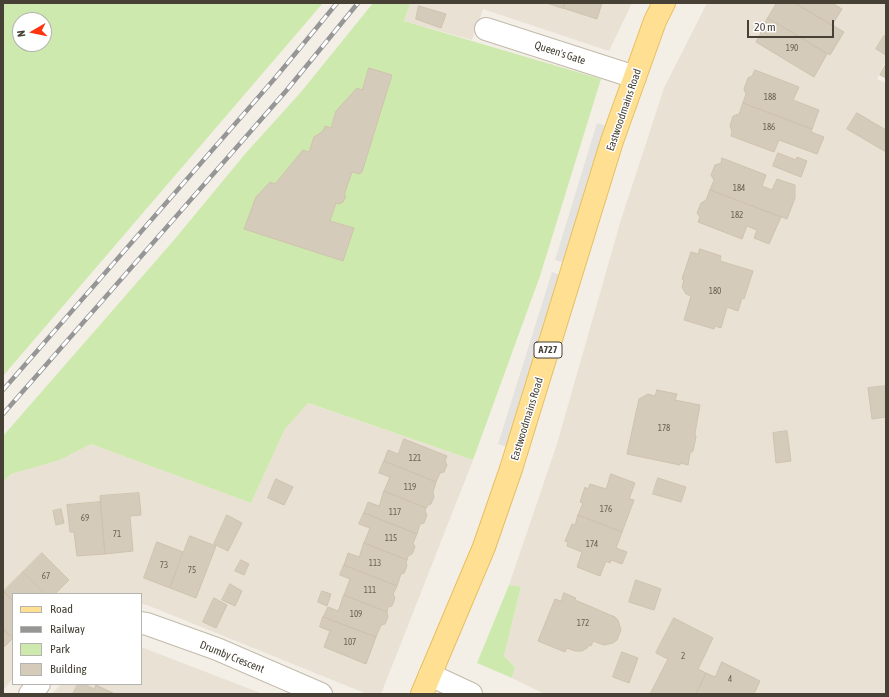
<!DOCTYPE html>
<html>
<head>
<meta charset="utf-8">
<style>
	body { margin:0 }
	#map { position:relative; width:889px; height:697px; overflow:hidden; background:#f3efe6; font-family:"Asap Condensed",sans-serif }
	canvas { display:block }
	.frame { position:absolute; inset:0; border:4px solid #464035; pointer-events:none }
	.legend { position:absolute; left:12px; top:593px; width:130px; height:92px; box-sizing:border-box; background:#fff; border:1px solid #b5b3ae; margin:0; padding:5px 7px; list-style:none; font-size:12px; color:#464035 }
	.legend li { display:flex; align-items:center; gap:8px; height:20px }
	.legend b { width:20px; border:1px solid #b5b3ae }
	.north { position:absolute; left:12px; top:12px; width:40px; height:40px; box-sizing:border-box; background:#fff; border:1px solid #b5b3ae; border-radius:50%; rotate:261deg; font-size:11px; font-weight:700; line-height:16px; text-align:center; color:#464035 }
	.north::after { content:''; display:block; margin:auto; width:14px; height:18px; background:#ff3511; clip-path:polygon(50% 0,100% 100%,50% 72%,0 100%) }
	.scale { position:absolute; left:747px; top:20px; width:87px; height:18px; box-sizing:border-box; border:2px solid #464035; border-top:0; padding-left:5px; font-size:12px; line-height:14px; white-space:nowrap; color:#464035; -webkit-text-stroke:3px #fff; paint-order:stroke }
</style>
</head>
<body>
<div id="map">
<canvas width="889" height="697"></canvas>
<div class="frame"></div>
<ul class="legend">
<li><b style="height:5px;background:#ffe093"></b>Road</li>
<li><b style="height:5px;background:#969696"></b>Railway</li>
<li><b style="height:11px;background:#cee9ad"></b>Park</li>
<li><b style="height:11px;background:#d5cbbb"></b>Building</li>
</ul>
<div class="north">N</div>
<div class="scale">20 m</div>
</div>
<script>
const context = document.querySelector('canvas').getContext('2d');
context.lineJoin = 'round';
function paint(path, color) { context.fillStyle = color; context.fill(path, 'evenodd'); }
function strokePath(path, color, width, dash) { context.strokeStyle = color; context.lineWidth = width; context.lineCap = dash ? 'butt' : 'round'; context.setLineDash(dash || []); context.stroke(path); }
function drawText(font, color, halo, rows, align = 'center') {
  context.font = font + ' "Asap Condensed",sans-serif'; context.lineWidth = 3; context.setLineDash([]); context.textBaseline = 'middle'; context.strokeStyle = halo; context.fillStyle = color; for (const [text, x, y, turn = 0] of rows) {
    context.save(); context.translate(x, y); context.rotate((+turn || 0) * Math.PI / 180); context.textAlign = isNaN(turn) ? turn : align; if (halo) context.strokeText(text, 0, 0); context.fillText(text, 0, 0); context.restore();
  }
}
paint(new Path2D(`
	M410,3H632L609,51L483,9L472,40L404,21Z
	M707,3H886V60L877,79L886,83V694H545L512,678L515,667L504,656L521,588L509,585L557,444L620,223L664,88Z
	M307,403L473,460L381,694H367L147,605L141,604V594H13V678L3,690V482L11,474L60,460L91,444L251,503L285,429Z
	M141,647L263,694H52L61,684H141Z`), '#e8e1d4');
paint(new Path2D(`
	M3,3H323L3,376ZM20,20H44V44H20Z
	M373,3H410L404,21L601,79L540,276L473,460L308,403L285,429L251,503L91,444L60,460L11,474L3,482V436L174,240L245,154L301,92Z
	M509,585L521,587L504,656L515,667L512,678L477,663Z`), '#cee9ad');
paint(new Path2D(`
	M597,123L607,126L565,263L555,260Z
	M552,272L561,275L507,447L498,444Z`), '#e4e2de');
const building = new Path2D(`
	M547,3H565L563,8Z
	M565,3H602L597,19L563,8Z
	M777,3H795L844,32L830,55L768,18Z
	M795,3H832L842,9L832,25Z
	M419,6L446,14L441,28L416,19Z
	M768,18L827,54L814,77L756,42L761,33L760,32Z
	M884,36L886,37V55L876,49Z
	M886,64V78L880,75Z
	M369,68L392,75L362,172L359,174L352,172L344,195L346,196L343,202L339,204L336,203L330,221L354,228L343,261L244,229L256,197L270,182L275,184L303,150L309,152L314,137L323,131L325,126L331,128L336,111L357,88L362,90Z
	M755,70L799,87L793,100L819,110L812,129L743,103L746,94L744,89L748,78L752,76Z
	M743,103L812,129L811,132L824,137L817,154L779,140L774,152L731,136L732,131L730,126L733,116L739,114Z
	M857,113L886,130V152L847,129Z
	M778,153L796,160L797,157L807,161L801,177L773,166Z
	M722,158L766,175L762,186L772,190L777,179L795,185V198L787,219L710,190L714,180L711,175L715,165L721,163Z
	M710,190L781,217L769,244L754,238L757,230L747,226L742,239L698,222L700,217L697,213L701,203L706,200Z
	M700,249L721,256L720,261L753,271L744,299L742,298L738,311L727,307L721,328L715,326L714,329L684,320L691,296L686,294L682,287L684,280L682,279L691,252L698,254Z
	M886,386V417L872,419L868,388Z
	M657,390L677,394L675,400L700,405L695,433L696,437L693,451L690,453L688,465L680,463V465L627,454L639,399L648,394L655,396Z
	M787,431L791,461L776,463L773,433Z
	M404,439L447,456L445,461L447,465L444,472L440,473L436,482L384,461L388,450L398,454Z
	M384,461L436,482L433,492L434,497L431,504L428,505L426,508L384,491L390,477L379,473Z
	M611,474L635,483L629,499L634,500L622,532L578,515L583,503L580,502L585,487L588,489L590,484L606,489Z
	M658,478L686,487L681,502L653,494Z
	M276,479L293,487L284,505L268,498Z
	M384,491L426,508L425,511L427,515L424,523L420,524L417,534L364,513L368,502L379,506Z
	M139,493L141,515L130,516L133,551L105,554L100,496Z
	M100,502L105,554L77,556L74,532H70L67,505Z
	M61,509L64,523L56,525L53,511Z
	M364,513L417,534L413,543L415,547L412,554L408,556L407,560L364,543L370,528L359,524Z
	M227,515L242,523L228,551L214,544Z
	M578,515L622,532L616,548L627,552L622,564L611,560L610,563L606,561L600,576L577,567L582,552L567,546L568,542L565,541L572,524L575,525Z
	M190,536L216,546L196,598L170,588Z
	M157,542L183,552L170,588L144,578Z
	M364,543L407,560L406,562L407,566L404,573L401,574L397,586L344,565L348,553L359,557Z
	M42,553L69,580L55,594H45L23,572Z
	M241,560L249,564L244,575L235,571Z
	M344,565L397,586L393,594L395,598L392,606L388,607L387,612L344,595L350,579L340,575Z
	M23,572L45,594H13V601L4,591Z
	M636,580L661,589L654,610L629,602Z
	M230,584L242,591L235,606L222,600Z
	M3,591L13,601V638L3,629Z
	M322,591L331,594L327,606L318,602Z
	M564,593L576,598L575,600L615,617L618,620L621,630L617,640L613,643L604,645L593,641L591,646L589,645L587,648L582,651H575L567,648L565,652L538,641L555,599L561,601Z
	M344,595L387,612L388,617L385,624L381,625L376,637L323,617L328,607L338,611Z
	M214,598L227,605L216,628L203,622Z
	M323,617L376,637L366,664L324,647L330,631L320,627Z
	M674,618L713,638L698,669L706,673L696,694H650L668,659L656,653Z
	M3,629L13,638L3,648Z
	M622,652L638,658L629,683L613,677Z
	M722,662L760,681L754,694H696L706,673L715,677Z
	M78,684H84L94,689L96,685L115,694H73Z`);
paint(building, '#d5cbbb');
strokePath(building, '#d0c3ae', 1);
const street = new Path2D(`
	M486,29L635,77
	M141,623L147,624L217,649L321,694
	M430,675L471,694
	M30,694L39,684`);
const primary = new Path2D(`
	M422,694L484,547L511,469L612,141L655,21L664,3`);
strokePath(street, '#c2baab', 24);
strokePath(primary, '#e7bf61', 24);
strokePath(street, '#fff', 22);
strokePath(primary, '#ffe093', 22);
const rail = new Path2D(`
	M3,390L276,77L337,3
	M3,414L286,91L358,3`);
strokePath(rail, '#969696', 4.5);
strokePath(rail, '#fff', 3, [9]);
drawText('9px', '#6a6356', null, [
	["190",792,48],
	["188",770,97],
	["186",769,127],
	["184",739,188],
	["182",737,215],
	["180",715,291],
	["178",664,428],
	["121",415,458],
	["119",410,487],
	["176",606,509],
	["117",395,512],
	["69",85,518],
	["71",117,534],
	["115",391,538],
	["174",592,544],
	["113",375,563],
	["73",164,565],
	["75",192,570],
	["67",46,576],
	["111",370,590],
	["109",356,614],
	["172",583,623],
	["107",350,642],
	["2",683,656],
	["4",730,679]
]);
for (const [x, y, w] of [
	[548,350,28]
]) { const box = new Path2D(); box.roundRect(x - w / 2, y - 8, w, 16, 3); context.fillStyle = '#fff'; context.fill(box); strokePath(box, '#464035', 1); }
drawText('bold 10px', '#464035', null, [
	["A727",548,350]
]);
drawText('11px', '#464035', '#fff', [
	["Queen's Gate",560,53,18],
	["Eastwoodmains Road",624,110,-71],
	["Eastwoodmains Road",527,419,-73],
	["Drumby Crescent",232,657,22]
]);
</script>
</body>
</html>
